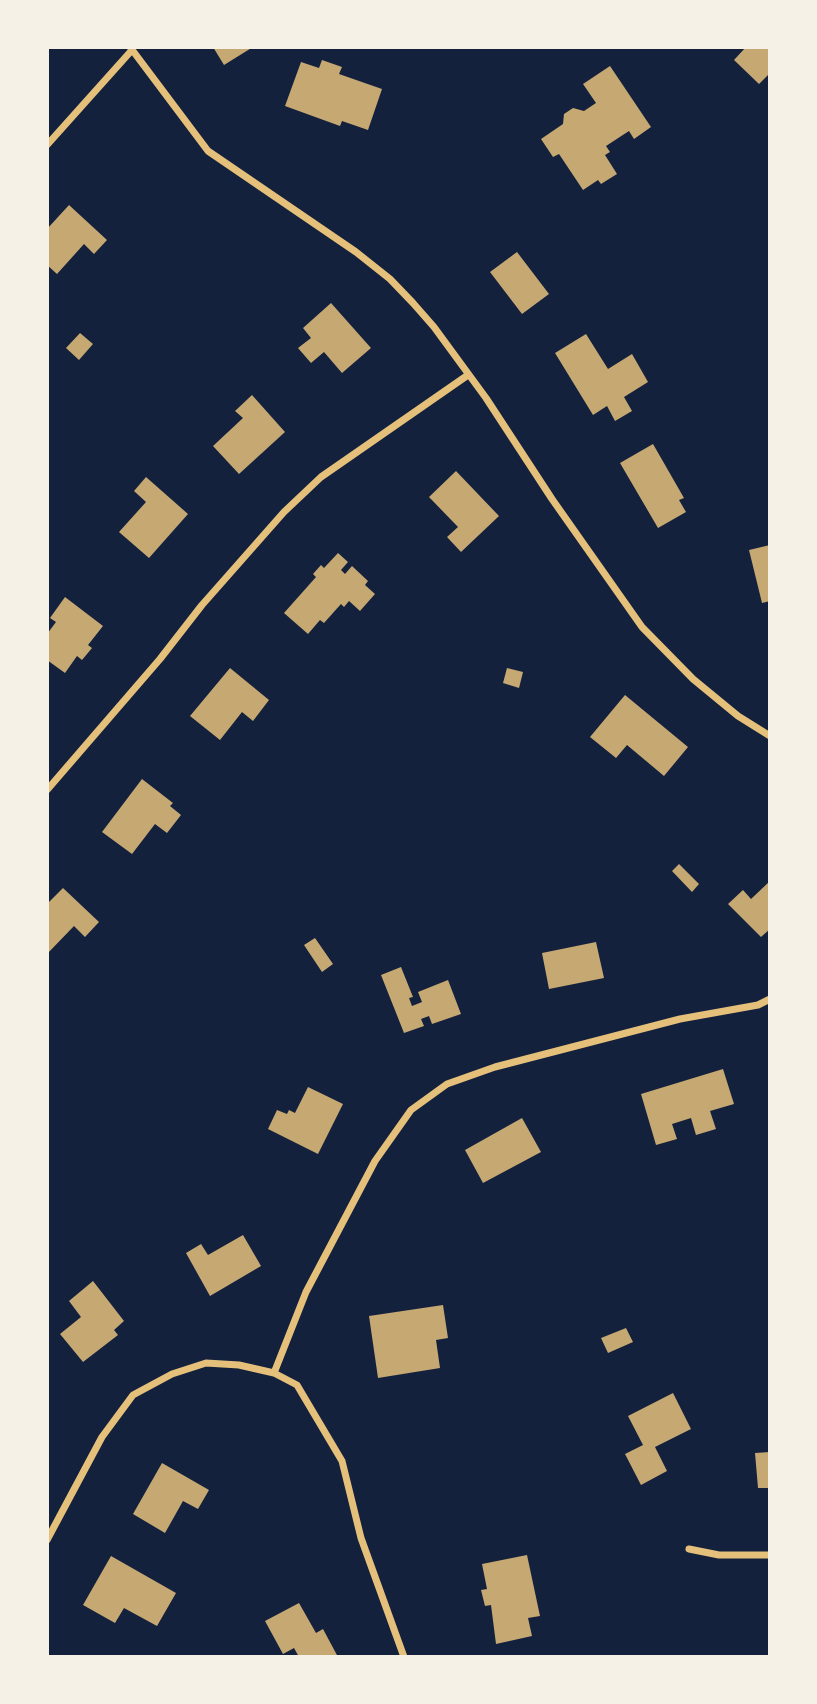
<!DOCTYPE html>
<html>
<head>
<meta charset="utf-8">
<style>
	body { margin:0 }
	#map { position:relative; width:817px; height:1704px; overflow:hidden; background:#14213d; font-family:"Work Sans",sans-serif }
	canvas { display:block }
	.frame { position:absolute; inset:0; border:49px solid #f6f1e7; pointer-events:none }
</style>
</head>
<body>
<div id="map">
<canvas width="817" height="1704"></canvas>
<div class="frame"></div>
</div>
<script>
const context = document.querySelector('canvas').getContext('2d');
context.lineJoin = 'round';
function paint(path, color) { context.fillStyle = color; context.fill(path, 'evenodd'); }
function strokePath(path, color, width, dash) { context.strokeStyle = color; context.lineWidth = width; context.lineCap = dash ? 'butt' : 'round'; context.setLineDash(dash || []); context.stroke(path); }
paint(new Path2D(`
	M213,47H253L224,65Z
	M746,47H770V73L759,84L734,60Z
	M322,60L342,67L339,74L382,89L368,130L342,121L340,126L285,106L301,62L319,68Z
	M610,66L651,127L634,139L629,131L606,146L610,152L605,155L617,174L601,184L598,180L583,190L559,154L553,157L541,139L563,124L564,114L573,108L584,111L596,103L583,84Z
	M69,205L107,240L94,254L84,244L57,274L47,265V229Z
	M517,252L549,294L522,314L490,272Z
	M331,303L371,348L342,373L324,352L311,363L298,348L311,338L303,328Z
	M80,333L93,344L79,360L66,348Z
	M586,334L608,369L632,354L648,382L624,397L632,411L615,421L607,406L593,415L555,353Z
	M252,395L285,432L239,474L213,446L243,418L235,411Z
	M653,444L684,498L679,500L686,512L658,528L620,463Z
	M456,471L499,516L461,552L447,537L458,527L429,497Z
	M146,477L188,514L149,558L119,532L146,502L134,491Z
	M770,545V601L762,603L749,550Z
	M338,553L348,562L341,570L345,574L352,566L368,581L365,585L375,594L360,611L349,601L344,607L341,604L324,623L320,620L308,634L284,613L316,577L313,574L321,565L324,568Z
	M65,597L103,626L88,645L92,648L82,660L77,656L65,673L47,660V634L56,622L50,618Z
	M230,668L269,700L253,721L242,712L220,740L190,716Z
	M507,668L523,672L519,688L503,683Z
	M625,695L688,747L664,776L627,745L616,758L590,737Z
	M142,779L173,803L170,806L181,815L167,833L155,824L132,854L102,832Z
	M679,864L699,884L692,892L672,871Z
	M770,881V929L761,937L728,904L743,890L751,899Z
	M63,888L99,922L85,937L74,926L47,954V904Z
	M315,938L333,964L322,972L304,945Z
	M596,942L604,978L549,989L542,953Z
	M401,967L413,997L409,998L412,1006L422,1002L418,992L448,980L461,1014L432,1024L429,1016L421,1019L424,1026L404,1033L381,975Z
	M723,1069L734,1104L710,1111L716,1129L696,1135L691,1118L672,1124L677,1139L656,1145L641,1094Z
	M308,1087L343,1104L318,1154L268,1129L277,1110L287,1114L289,1110L295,1113Z
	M522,1118L541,1152L483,1183L465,1150Z
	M243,1235L261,1266L210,1296L186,1253L201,1244L208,1255Z
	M93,1281L124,1321L114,1330L118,1335L83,1362L60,1334L81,1317L69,1301Z
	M443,1305L448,1338L436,1340L440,1368L378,1378L369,1316Z
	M626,1328L633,1342L608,1353L601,1338Z
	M673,1393L691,1429L655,1447L667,1471L641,1485L625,1454L643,1445L628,1416Z
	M770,1452V1488H758L755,1453Z
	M162,1463L209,1490L198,1509L183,1501L165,1533L133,1514Z
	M527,1555L540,1616L528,1618L532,1636L496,1644L491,1605L485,1606L481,1590L487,1589L482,1564Z
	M111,1556L176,1593L157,1626L124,1608L115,1623L83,1605Z
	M299,1603L316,1633L323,1629L338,1657H299L294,1648L283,1654L265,1621Z`), '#c6a872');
strokePath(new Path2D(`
	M130,47L208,151L356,252L390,279L413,303L434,327L486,398L552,499L642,627L693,679L738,716L770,736
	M47,145L132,50
	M47,790L160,659L202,605L284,512L321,477L468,375
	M274,1373L306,1292L375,1161L411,1110L447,1084L495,1067L680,1019L758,1005L770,999
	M47,1540L102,1437L133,1395L172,1374L206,1363L239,1365L274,1373L297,1385L342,1461L361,1538L404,1657
	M689,1549L719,1555H770`), '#e5c07b', 7);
</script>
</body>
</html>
